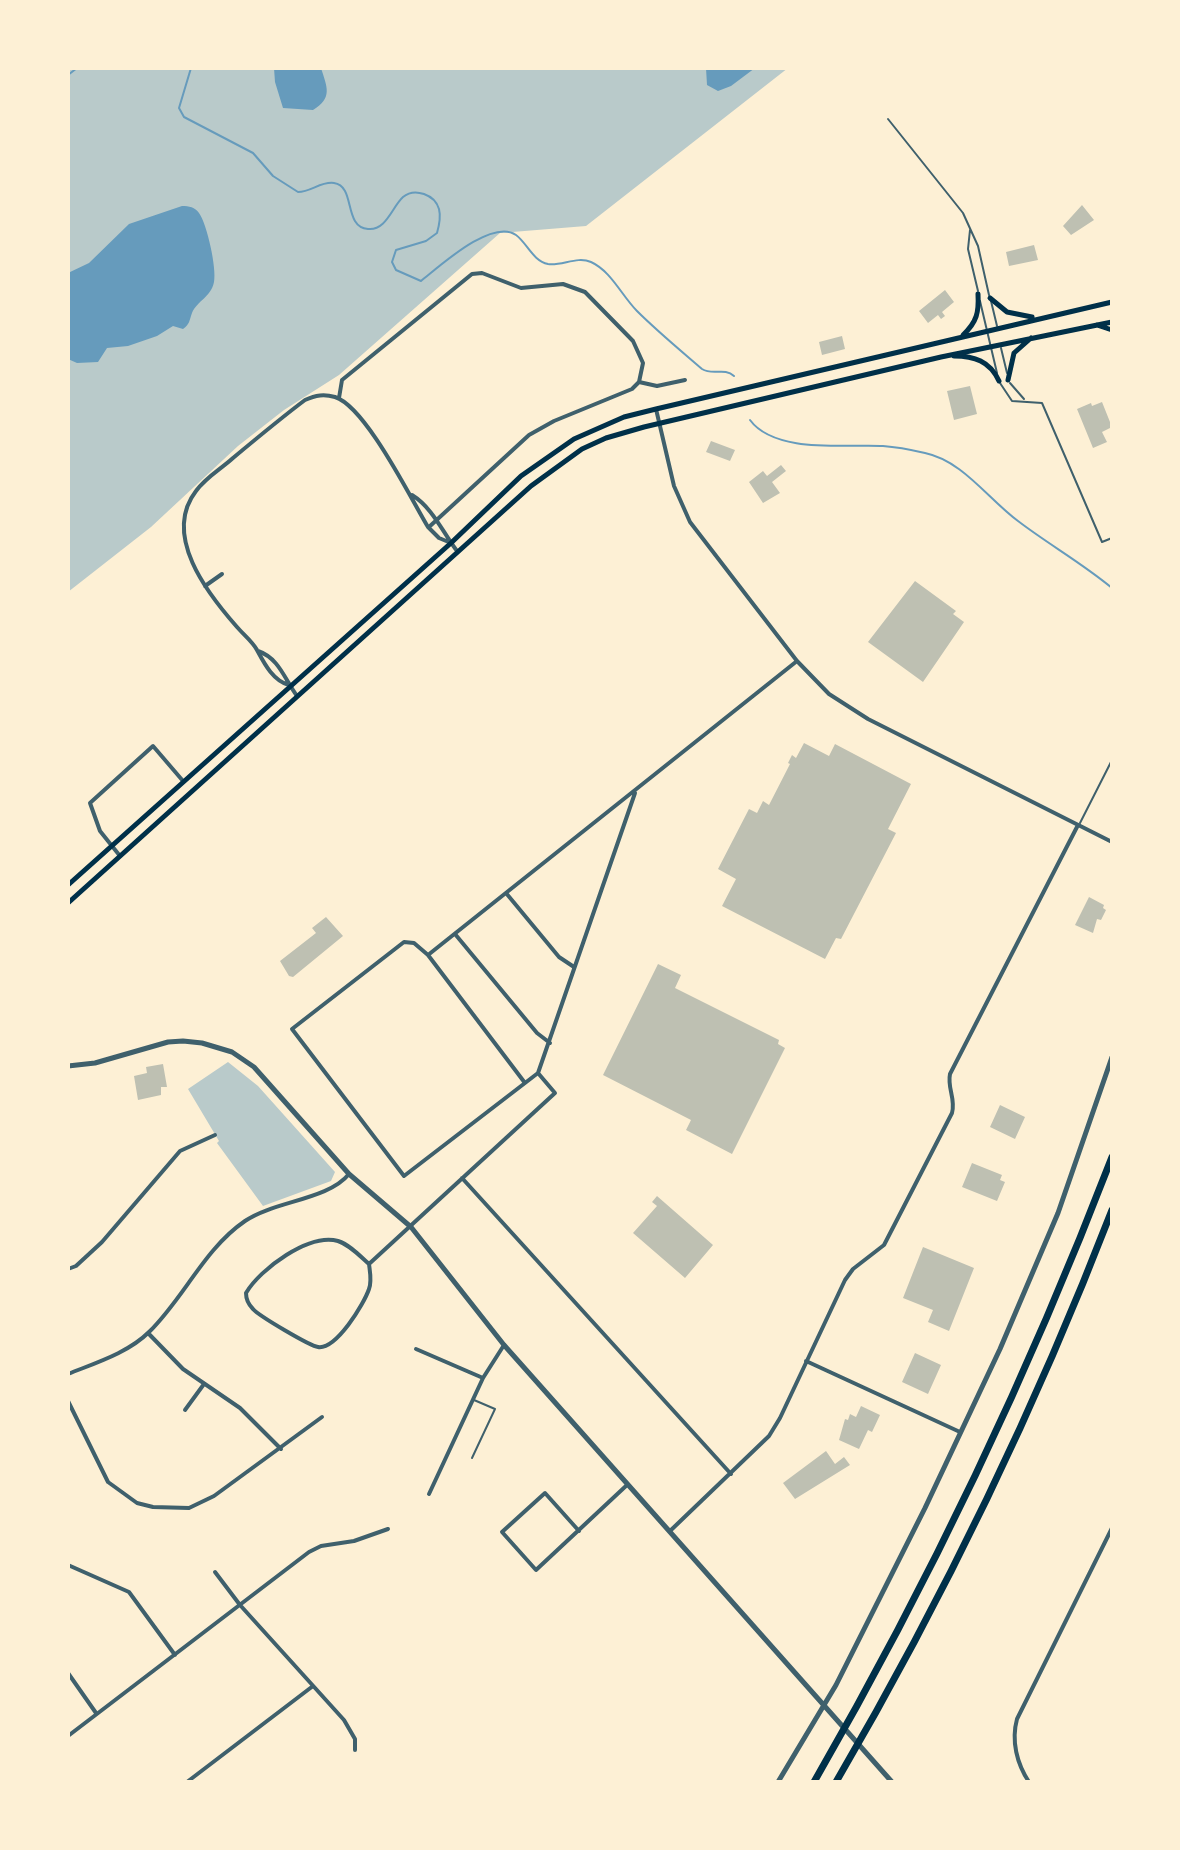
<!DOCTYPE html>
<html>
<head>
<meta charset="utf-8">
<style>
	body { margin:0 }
	#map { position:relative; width:1180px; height:1850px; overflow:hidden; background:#fdf0d5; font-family:"Titillium Web",sans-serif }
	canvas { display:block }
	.frame { position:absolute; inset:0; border:70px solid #fdf0d5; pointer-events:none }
</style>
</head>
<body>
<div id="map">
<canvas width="1180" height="1850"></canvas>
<div class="frame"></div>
</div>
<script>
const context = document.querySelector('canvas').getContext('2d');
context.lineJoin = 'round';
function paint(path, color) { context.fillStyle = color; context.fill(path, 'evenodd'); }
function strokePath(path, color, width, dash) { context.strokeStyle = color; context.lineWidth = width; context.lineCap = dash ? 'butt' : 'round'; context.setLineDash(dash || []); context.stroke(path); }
paint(new Path2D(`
	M68,68H788L586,226L500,233L339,375L284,410L238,446L151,527L68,592Z
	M228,1062L258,1086L335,1172L331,1181L263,1206L217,1143L219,1141L188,1089Z`), '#b9caca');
paint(new Path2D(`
	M274,68H321C327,87 333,98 313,110L283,108L275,82Z
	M706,68H755L731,86L718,91L707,85Z
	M182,206C189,206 195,207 199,213C207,224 217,269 214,282C211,297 197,301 192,313C189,321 190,324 183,329L173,326L157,336L128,346L107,348L98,362L77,363L68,359V273L89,263L129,224Z`), '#669bbc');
strokePath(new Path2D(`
	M191,68L179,108L184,117L253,153L273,176L298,192C311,192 321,181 334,183C356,186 343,227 368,229C386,231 392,207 403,197C415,187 435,195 439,209C441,217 439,226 437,233L426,241L396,250L392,262L396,270L421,281C440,266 492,218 516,235C527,243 533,261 548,264C562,266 577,256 591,262C611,271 622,296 637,311C657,331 680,350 702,369C713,376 724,367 734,376
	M68,75L77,68
	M750,420C775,454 847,444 883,446C897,447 912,450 925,453C963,461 988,499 1018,521C1048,544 1082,563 1112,588`), '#669bbc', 2);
paint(new Path2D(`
	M1082,205L1094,220L1071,235L1063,226Z
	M1034,245L1038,260L1009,266L1006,252Z
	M945,290L954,302L942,312L945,316L941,319L938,315L928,323L919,311Z
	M842,336L845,349L822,355L819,342Z
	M970,386L977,414L954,420L947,391Z
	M1102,402L1112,427L1102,432L1107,442L1093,448L1077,409L1091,403L1092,406Z
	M711,441L735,450L730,461L706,452Z
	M781,465L786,471L772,482L780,493L763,503L749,482L763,471L767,476Z
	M915,581L956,611L953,614L964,622L923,682L868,642Z
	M804,743L829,756L835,744L911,784L888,829L896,833L841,939L836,938L825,959L722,906L736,879L718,869L749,809L757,813L763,801L769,805L790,764L788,763L792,755L796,758Z
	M1089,897L1104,905L1103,908L1106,910L1101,920L1097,919L1093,933L1075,925Z
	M326,917L343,936L293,977L289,976L280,961L316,933L312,928Z
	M658,964L681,975L675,988L779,1040L778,1044L785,1048L732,1154L686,1130L691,1120L603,1075Z
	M163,1064L167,1087H161V1095L138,1100L134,1076L147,1073L146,1067Z
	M1000,1105L1025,1117L1015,1139L990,1127Z
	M972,1163L1002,1175L1000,1180L1005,1182L997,1201L962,1187Z
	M657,1196L713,1245L685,1278L633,1233L657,1206L652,1202Z
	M923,1247L974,1268L949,1331L928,1322L933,1310L903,1298Z
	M915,1353L941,1365L928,1394L902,1382Z
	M861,1406L880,1415L872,1432L868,1430L859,1449L839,1440L845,1419L848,1420L850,1414L856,1417Z
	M826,1451L835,1464L844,1457L850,1465L795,1499L783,1483Z`), '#bec0b2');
strokePath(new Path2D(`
	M888,119L963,213L978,246L989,295
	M970,230L968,249L978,291
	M980,301L997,373
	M991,301L997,326
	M1001,348L1007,373
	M1000,383L1012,401L1042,403L1102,542L1112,538
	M1010,383L1024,399
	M1080,823L1112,760
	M472,1458L495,1409L474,1400`), '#3f606c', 2);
strokePath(new Path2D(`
	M339,398L342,380L472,274L482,273L521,288L563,284L585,292L633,341L643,363L639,382
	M656,409L674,486L690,522L797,661L829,694L868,719L1112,842
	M412,495C433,508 443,533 457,551
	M429,527L529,435L554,421L632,389L639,382L657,386L685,380
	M205,586L222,574
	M258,651C279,658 285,680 297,696
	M289,685C273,681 264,663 257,650C253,642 243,634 237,627C207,593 162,535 196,491C206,477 221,469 233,458C257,438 281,418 305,400C316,395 324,394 335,397C366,407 411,499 428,527L439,538L451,543
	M120,856L100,831L90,803L153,746L183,781
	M506,893L559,957L574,967
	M455,934L537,1033L550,1043
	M428,955L797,661
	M525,1083L428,955L414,943L404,942L292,1029L404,1176L538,1073L635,793
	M462,1178L731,1474
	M369,1264C370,1272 372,1281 369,1289C364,1304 336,1350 318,1347C310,1346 259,1316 253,1309C248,1304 246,1299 246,1293C260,1269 309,1233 338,1241C350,1245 360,1256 369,1264L555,1093L538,1073
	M68,1269L76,1266L102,1242L180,1151L215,1135
	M148,1333L183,1369L240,1408L281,1449
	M416,1349L483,1378
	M806,1361L960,1432
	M68,1374C95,1363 128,1353 149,1332C184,1298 204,1249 245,1221C274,1201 328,1200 349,1174
	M68,1401L108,1482L137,1503L153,1507L189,1508L214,1496L322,1417
	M185,1410L204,1384
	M429,1494L483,1378L504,1345
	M579,1531L545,1493L502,1532L536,1570L627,1485
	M670,1531L769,1436L780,1418L845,1280L853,1269L884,1245L952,1113C956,1099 947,1088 950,1074L1078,825
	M68,1565L129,1592L175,1655
	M215,1572L240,1605L344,1720L355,1739V1750
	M68,1673L96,1713
	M68,1736L309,1552L321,1546L354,1541L388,1529
	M187,1782L313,1686
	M1029,1782C1017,1764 1011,1741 1017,1719L1112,1528`), '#3f606c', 4);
strokePath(new Path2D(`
	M68,1066L95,1063L168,1042L183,1041L202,1043L232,1052L254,1067L349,1174L411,1227L504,1345L892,1782
	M778,1782L836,1685L925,1508L1000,1349L1058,1213L1112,1057`), '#3f606c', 5);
strokePath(new Path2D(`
	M990,298L1007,312L1032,317
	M1097,325L1112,330
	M963,335C977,322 979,312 978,294
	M954,356C974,356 990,361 999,381
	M1008,380L1014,353L1031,338
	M68,885L451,543L521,476L574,439L624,417L656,409L1112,302
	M68,903L531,486L582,449L606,438L644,427L941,357L1112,322`), '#003049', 5);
strokePath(new Path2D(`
	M814,1782C930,1581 1029,1373 1112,1157
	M836,1782C943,1599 1036,1407 1112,1210`), '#003049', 7);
</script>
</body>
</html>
